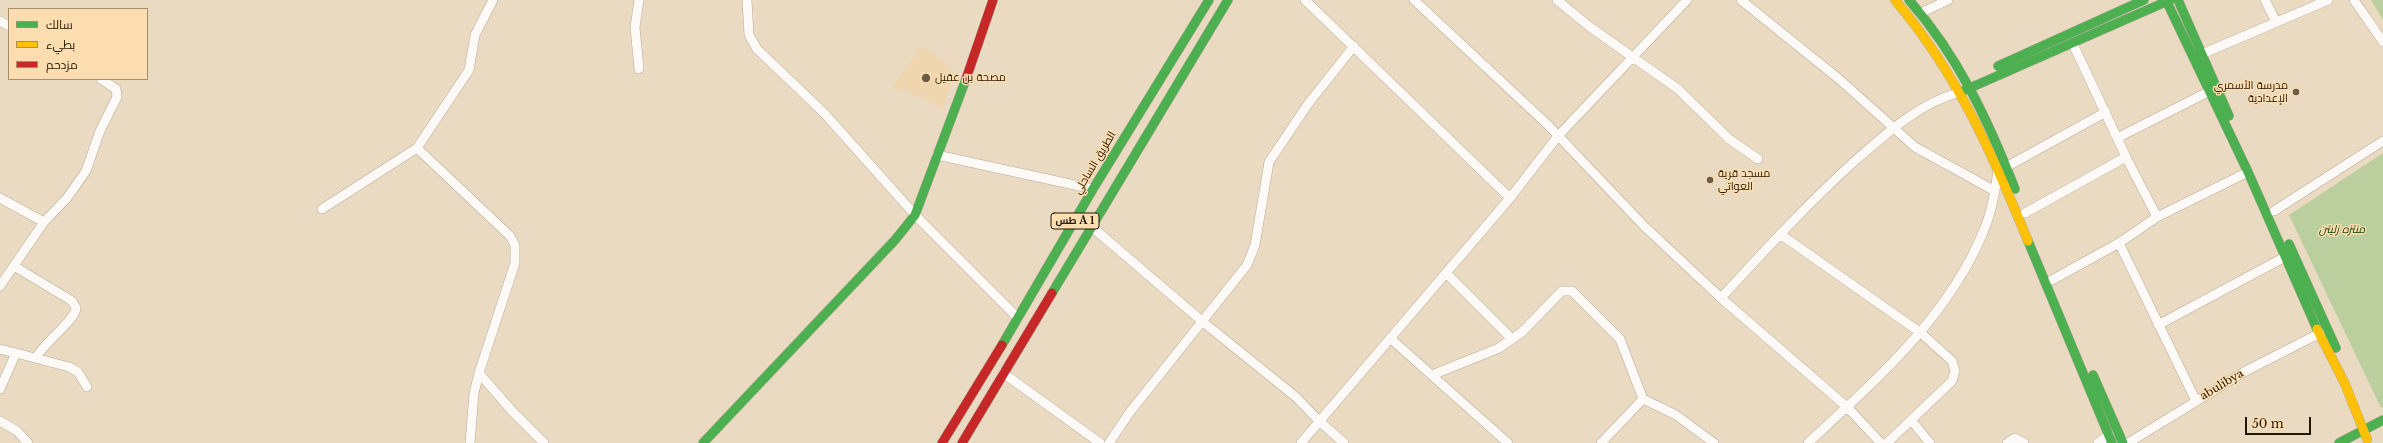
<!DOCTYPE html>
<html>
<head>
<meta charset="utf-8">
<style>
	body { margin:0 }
	#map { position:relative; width:2383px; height:443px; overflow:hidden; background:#eadac2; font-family:"Libre Baskerville",Cairo,serif }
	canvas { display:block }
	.legend { position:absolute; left:8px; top:8px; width:140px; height:72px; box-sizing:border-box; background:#fcddb0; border:1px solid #a58e6c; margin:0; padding:5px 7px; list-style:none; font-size:12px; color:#231807 }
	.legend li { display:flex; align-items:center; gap:8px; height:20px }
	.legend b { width:20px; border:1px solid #a58e6c }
	.scale { position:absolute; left:2245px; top:417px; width:66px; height:18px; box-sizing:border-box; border:2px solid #231807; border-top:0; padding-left:5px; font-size:12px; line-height:14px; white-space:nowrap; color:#231807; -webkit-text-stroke:3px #fcddb0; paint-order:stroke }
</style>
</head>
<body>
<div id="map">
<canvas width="2383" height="443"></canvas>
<ul class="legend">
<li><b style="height:5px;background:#4caf50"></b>سالك</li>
<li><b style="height:5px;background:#ffc107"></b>بطيء</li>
<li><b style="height:5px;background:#c62828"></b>مزدحم</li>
</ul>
<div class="scale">50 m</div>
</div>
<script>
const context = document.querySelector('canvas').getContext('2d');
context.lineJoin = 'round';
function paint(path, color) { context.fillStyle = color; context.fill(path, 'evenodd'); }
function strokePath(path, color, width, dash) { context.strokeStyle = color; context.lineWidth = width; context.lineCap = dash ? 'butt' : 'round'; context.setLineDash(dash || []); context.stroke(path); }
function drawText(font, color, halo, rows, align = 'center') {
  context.font = font + ' "Libre Baskerville",Cairo,serif'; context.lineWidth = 3; context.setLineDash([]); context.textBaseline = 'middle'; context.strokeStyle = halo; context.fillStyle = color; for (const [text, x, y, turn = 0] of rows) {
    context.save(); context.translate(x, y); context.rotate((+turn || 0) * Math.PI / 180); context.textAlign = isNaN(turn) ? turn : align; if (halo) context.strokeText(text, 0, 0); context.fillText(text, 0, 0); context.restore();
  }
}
paint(new Path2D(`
	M922,46L950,67L954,74L942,110L920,94L917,98L905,88L901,93L892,86Z`), '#f0d6af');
paint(new Path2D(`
	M2371,0H2383V20Z
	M2383,153V407L2381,408L2289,215Z`), '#bbcf9e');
const street = new Path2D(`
	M493,0L475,35L469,70L417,148L510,236L515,245V263L479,373L512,411L544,443
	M639,0L635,27L639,69
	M747,0L749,35L757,49L825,114L915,215L1018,318
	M1305,0L1510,198
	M1414,0L1548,125L1644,226L1721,298L1847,407L1881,443
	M1557,0L1590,27L1678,89L1729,139L1758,159
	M1741,0L1839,79L1915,147L1995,191
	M2265,0L2276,22
	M2354,0L2383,42
	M1921,13L1948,0
	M0,21L9,26
	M2073,44L2126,157L2157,217
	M2202,54L2328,0
	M2119,137L2208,92
	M937,155L1093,189
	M2006,167L2106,112
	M0,198L44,222
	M322,209L417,148
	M2274,211L2383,141
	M2025,213L2126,157
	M1092,227L1203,322L1296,397L1319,421L1344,443
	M1780,234L1921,333L1952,361L1955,371L1952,381L1887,443
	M2119,243L2196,401
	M14,266L72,301L76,308C76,320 43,343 36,358
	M1446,273L1512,339
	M2052,280L2119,243L2157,217L2248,172
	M0,286L44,222L67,198L86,171L100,131L117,97L116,89L101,79
	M1721,298C1765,250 1809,202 1857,159C1888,132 1921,102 1961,92
	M2158,325L2285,257
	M1390,338L1508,443
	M0,349L16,353L0,389
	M16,353L69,367L78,372L87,387
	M1003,373L1100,443
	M1432,375L1499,348L1522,332L1562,291H1572L1620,339L1643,399L1676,415L1714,443
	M1911,420L1930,443
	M0,421L17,431L28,443
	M470,443L474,393L479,373
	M1109,443L1130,412L1247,265L1255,245L1269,162L1308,104L1354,46
	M1301,443L1510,198L1558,136L1687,0
	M1601,443L1643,399
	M1808,443C1875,381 1949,317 1984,230C1992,211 1995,191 1998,171
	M2007,443L2015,438L2024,443
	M2098,443L2109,435
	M2128,443L2244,372L2320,333`);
const fast = new Path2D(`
	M1909,0C1958,56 1988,120 2015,189
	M2166,0L2248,172L2317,329
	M2178,0L2229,116
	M1998,66L2144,0
	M1963,91L2170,0
	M2028,241L2112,443
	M2289,244L2336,348
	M1052,293L1228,0
	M1002,345L1093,189L1209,0
	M2093,375L2123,443
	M703,443L895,240L915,215L966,79
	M2339,443L2383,420`);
const slow = new Path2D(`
	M1895,0C1957,73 1992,153 2028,241
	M2317,329L2345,384L2367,439`);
const jam = new Path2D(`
	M966,79L993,0
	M942,443L1002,345
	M962,443L1052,293`);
strokePath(street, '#b7aa97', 10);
strokePath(fast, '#b7aa97', 10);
strokePath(slow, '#b7aa97', 10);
strokePath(jam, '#b7aa97', 10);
strokePath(street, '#fcf9f6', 9);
strokePath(fast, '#4caf50', 9);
strokePath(slow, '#ffc107', 9);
strokePath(jam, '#c62828', 9);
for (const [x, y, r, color] of [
	[926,78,5,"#695c48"],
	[2296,92,4,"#695c48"],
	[1710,180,4,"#695c48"]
]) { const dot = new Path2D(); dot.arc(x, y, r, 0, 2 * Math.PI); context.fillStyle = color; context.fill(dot); strokePath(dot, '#fcddb0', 1.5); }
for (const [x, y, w] of [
	[1075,221,48]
]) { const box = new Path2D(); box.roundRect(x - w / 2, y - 8, w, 16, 3); context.fillStyle = '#fcddb0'; context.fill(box); strokePath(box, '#231807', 1); }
drawText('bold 10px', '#231807', null, [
	["طس A 1",1075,221]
]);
drawText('11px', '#231807', '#fcddb0', [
	["مصحة بن عقيل",935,78],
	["مدرسة الأسمري",2288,86,"right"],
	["الإعدادية",2288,99,"right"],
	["مسجد قرية",1718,174],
	["العواتي",1718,187]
], 'left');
drawText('11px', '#231807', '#fcddb0', [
	["الطريق الساحلي",1095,163,-59],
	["abulibya",2222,385,-31]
]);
drawText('italic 11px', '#1a4105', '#fcddb0', [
	["منتزه زليتن",2342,230]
]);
</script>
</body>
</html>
